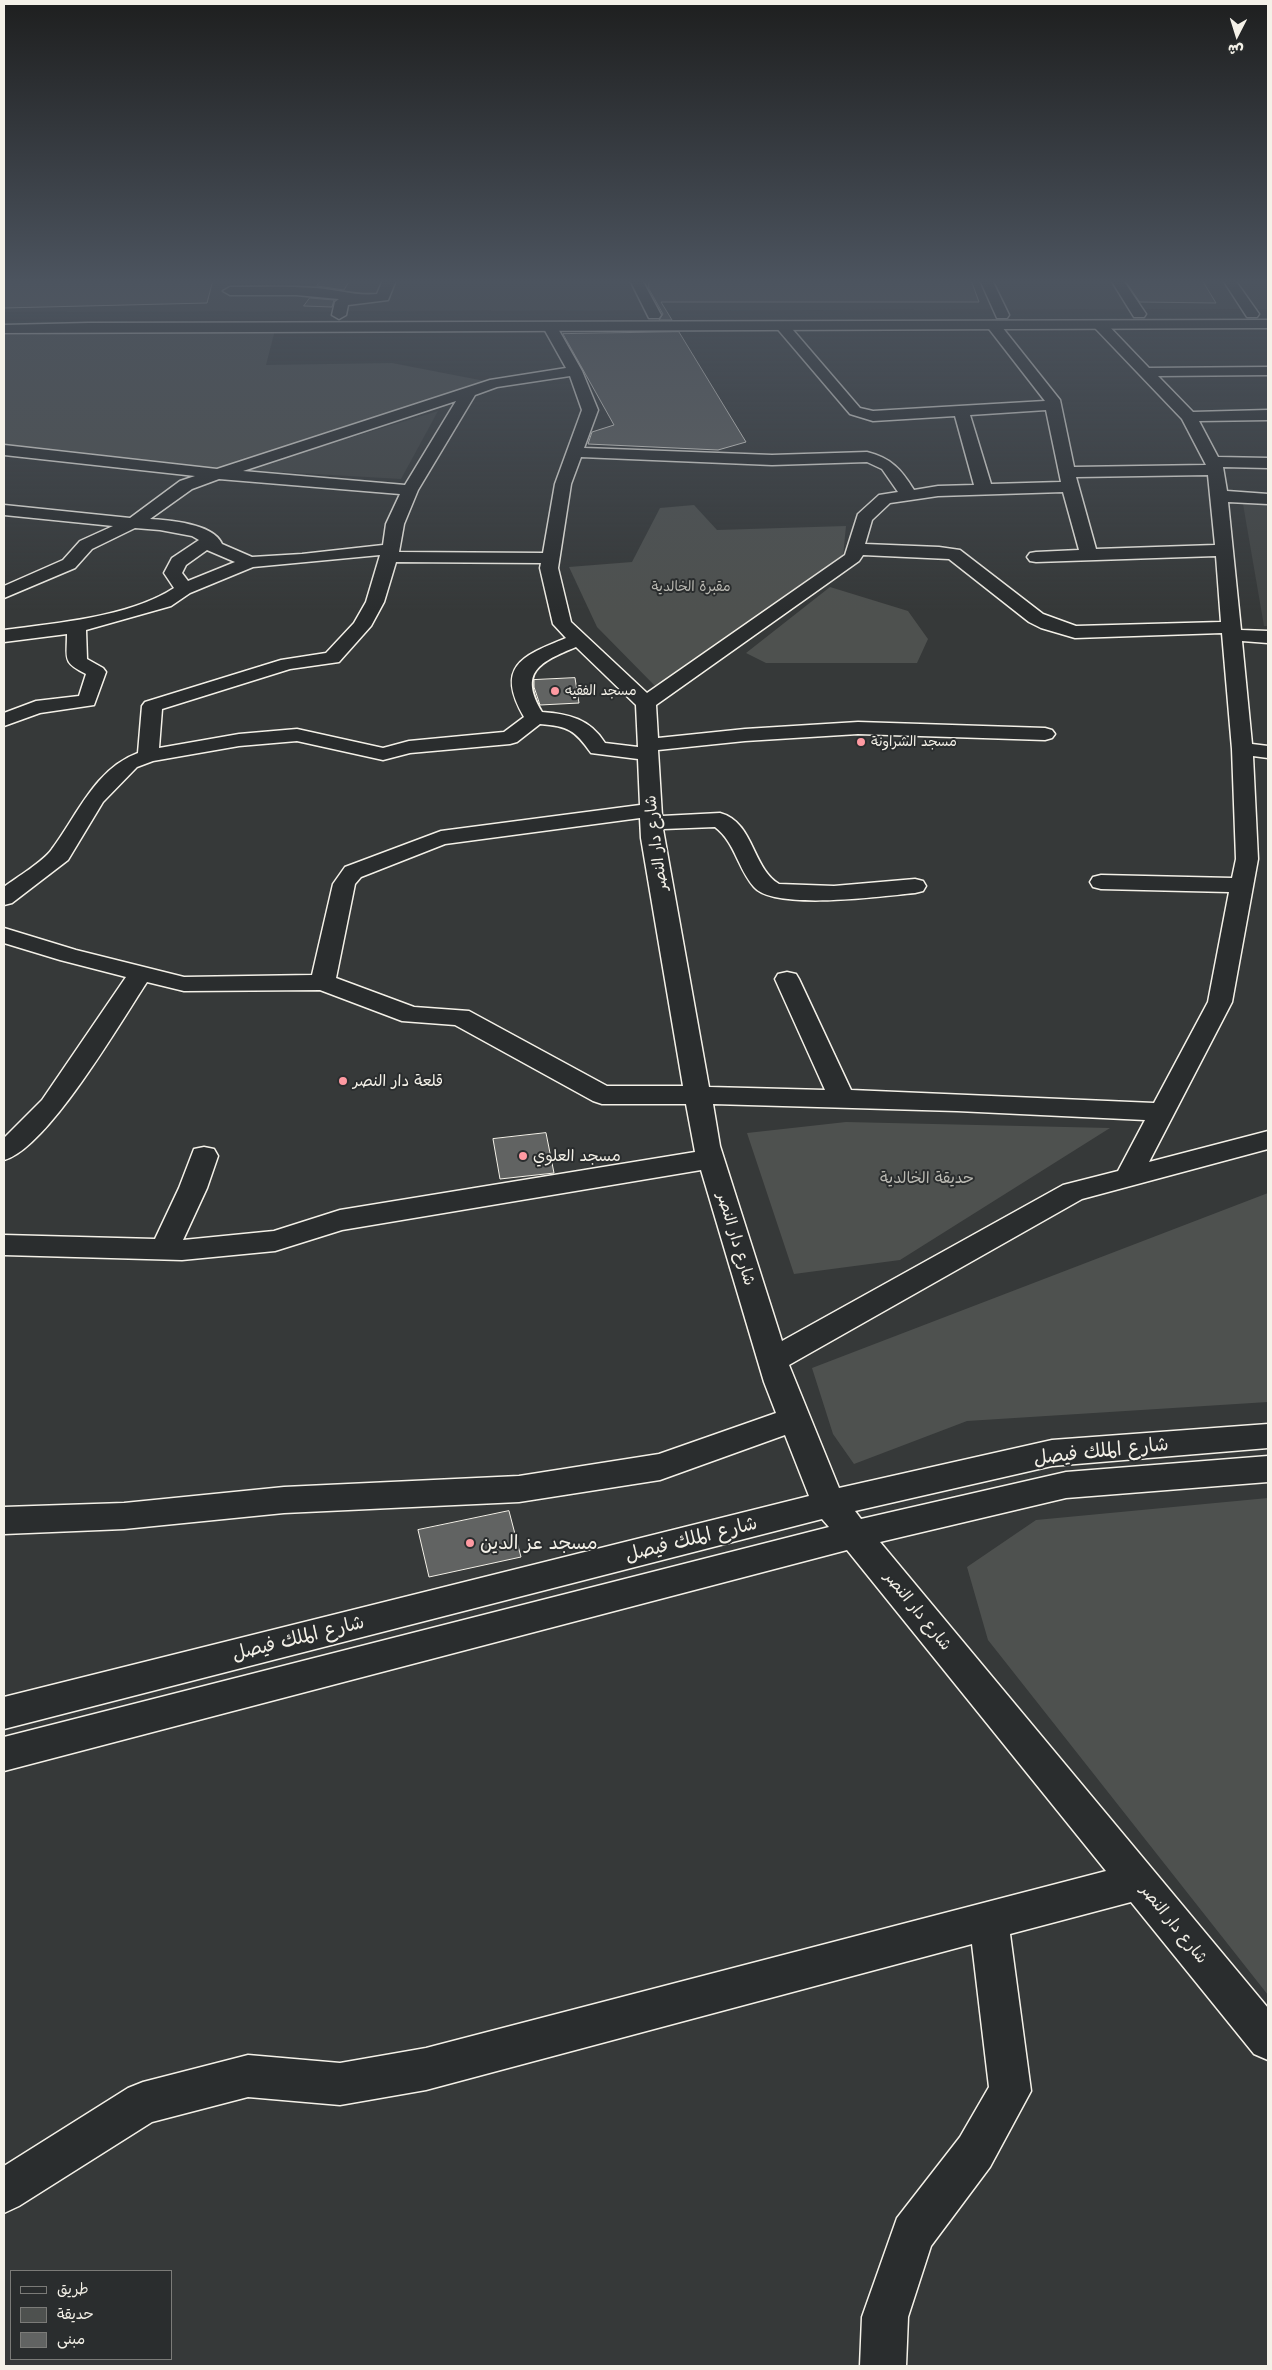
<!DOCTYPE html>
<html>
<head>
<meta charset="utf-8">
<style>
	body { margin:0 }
	#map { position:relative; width:1272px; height:2370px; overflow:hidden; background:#363939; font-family:Mali,"Playpen Sans Arabic",sans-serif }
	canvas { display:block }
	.frame { position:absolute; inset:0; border:5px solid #f4f1e8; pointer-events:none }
	.legend { position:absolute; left:10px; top:2270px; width:162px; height:90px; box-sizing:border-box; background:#2a2d2e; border:1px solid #7b7b78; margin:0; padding:6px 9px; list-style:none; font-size:15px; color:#f4f1e8 }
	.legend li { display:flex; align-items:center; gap:10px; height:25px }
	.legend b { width:25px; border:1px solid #7b7b78 }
	.north { position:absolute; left:1212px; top:10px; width:50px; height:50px; -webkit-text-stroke:4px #2a2d2e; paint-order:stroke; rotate:185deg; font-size:14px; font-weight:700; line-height:20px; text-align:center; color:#f4f1e8 }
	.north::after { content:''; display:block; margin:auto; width:18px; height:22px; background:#f4f1e8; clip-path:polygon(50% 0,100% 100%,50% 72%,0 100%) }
</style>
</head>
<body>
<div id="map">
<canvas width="1272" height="2370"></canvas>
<div class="frame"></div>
<ul class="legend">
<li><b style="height:6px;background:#2a2d2e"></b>طريق</li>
<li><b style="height:14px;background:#4e514f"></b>حديقة</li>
<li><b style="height:14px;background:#616362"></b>مبنى</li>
</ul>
<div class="north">ش</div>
</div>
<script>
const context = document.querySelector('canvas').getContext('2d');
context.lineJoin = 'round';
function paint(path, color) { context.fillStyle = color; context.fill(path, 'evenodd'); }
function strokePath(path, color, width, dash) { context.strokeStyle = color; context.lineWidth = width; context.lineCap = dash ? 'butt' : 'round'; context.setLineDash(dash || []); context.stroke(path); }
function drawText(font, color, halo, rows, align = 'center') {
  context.font = font + ' Mali,"Playpen Sans Arabic",sans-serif'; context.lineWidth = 4; context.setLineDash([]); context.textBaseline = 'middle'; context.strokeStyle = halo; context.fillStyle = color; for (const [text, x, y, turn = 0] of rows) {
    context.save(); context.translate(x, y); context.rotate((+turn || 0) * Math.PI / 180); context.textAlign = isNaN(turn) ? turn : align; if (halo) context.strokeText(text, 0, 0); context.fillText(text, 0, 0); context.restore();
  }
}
paint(new Path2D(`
	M4,280H1268V309L4,312Z
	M438,411L401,479L245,470Z
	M1243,504L1268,505V626H1264Z`), '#434645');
paint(new Path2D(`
	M275,330L266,365L392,363L495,383L218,474L4,449V335Z
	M694,505L717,530L846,526L843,556L657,688L597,627L569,567L632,562L660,508Z
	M830,587L908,611L928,639L917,663H766L746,653Z
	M846,1122L1110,1128L900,1260L794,1274L747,1133Z
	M1268,1193V1402L967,1421L854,1464L833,1434L812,1368Z
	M1268,1498V1995L988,1640L967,1567L1036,1520Z`), '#4e514f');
const building = new Path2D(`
	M4,280H213L207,303L4,308Z
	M321,280H350L344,290L317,286Z
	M649,280H971L979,302H661L672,320H659L663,314L649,289Z
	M1125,280H1202L1216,303L1140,302Z
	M310,298L334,300L332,307L304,306Z
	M679,332L746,442L718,450L588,444L592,432L614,425L563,334Z
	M575,678L579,703L540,705L534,687V680Z
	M546,1133L554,1173L500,1179L493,1139Z
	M509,1511L521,1557L429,1577L418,1530Z`);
paint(building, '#616362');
strokePath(building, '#f4f1e8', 1);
const minor = new Path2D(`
	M383,280H396L388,300L348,305L346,315L339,319L332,315L335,302L339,299L296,295H230L223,291L230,287C259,287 287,286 316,288C339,290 355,296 377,294Z
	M630,280H642L661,315L659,318H649Z
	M980,280H992L1009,315L1007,318H997Z
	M1111,280H1123L1146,314L1144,317H1134Z
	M1223,280H1235L1259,314L1257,317H1247Z
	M993,321L998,322L1060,400L1074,467L1206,465L1182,419L1095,328L1093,325L1095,322H1105L1149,368L1268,367V375L1158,376L1193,412L1268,410V420L1199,421L1218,457L1268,458V468L1223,467L1227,491L1268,494V504L1228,502L1241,630L1268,631V643L1242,641L1252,744L1268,746V758L1253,756L1258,859L1232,1002L1149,1162L1268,1131V1149L1082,1199L789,1365L839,1488L1052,1440L1268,1424V1448L1052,1466L855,1511L861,1519L1066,1472L1268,1456V1482L1066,1498L880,1542L1268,2008V2060L1254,2054L1131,1902L1010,1934L1031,2091L990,2167L931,2246L908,2317L906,2366H860L862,2317L897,2218L960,2137L989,2087L972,1944L426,2090L340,2105L248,2097L152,2122L19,2206L4,2213V2166L128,2088L143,2082L248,2055L340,2063L426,2048L1106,1871L847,1550L4,1771V1737L829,1527L822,1519L4,1729V1697L809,1496L785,1435L660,1480L519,1502L284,1513L124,1529L4,1534V1507L124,1503L284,1487L519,1476L659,1454L776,1413L764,1382L701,1170L342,1230L275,1251L182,1260L4,1255V1235L155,1239L179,1188L194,1149L204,1147L214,1149L218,1156L207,1188L183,1240L274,1231L340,1210L695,1152L686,1104H602L593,1101L455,1025L402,1021L320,990L184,991L147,982C120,1023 47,1149 4,1160V1138L42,1100L126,977L60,960L4,943V928L76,950L184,977L312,975L333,884L345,867L441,831L640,805L638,759L591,753C575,730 568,726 540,724L517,742L510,744L410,753L383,760L297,741L239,746L153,761L137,767L103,802L68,860L12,903L4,905V887C17,877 43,862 52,849C78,814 95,769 138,753L142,706L145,702L281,660L326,653L354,623L366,602L380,555L253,567L190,593L171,606L86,630L87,659L103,668L106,672L94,705L40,713L4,726V713L36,701L79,696L86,674C62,662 67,659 67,634L4,642V630C56,623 130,617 174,588L164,573L172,558L199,540L192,536L160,530L135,528L92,549L75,568L4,598V586L63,560L80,541L113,526L4,515V505L130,518L180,481L195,476L4,455V445L217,469L490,380L566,368L543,327L550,323L557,327L582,371L598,410L584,448L772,455L867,452C891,458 901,469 914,490L938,486L974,485L955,416L873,421L850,414L775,326L777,323H787L860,408L873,411L1045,401L986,325ZM570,376L582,410L555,484L543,553L399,552L404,524L418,490L475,395L497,387ZM456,401L405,485L243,471ZM1046,410L1061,482L991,484L970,415ZM581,457L772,465L867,462L882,469L898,492L879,495L858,514L845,555L647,693L571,622L558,568L571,484ZM1208,475L1215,545L1096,549L1076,477ZM219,479L400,494L386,524L383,545L302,554L252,557L222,544C214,524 169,520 150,519L192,489ZM1063,492L1079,550L1036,552L1030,553L1027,557L1030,561L1036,562L1216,556L1221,622L1076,626L1043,614L960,550L939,547L865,544L872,520L890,503L938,496ZM207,550L235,562L188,581L182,573L186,565ZM863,555L949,559L1029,622L1041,628L1075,638L1222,633L1232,749L1236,859L1232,878L1101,875L1093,877L1090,882L1093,887L1101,889L1229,892L1208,1002L1154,1103L851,1090L799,979L796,974L787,972L778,974L775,979L825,1090L709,1087L663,829L715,827C735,842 738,869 754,887C774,911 884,896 915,893L923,891L926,886L923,881L915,879L834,886L779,884C752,868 754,822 720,813L662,816L658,750L745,741L858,734L1045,740L1052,738L1055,734L1052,730L1045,728L858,722L745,729L658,738L656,705L859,561ZM396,562L541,563L540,568L553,624L566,638C522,656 495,666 524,717L504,732L409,741L383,748L297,729L239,734L159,748L162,709L290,669L339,662L371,626L384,602ZM576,647L636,705L638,747L605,743C590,719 569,714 542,712C518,672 540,662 576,647ZM640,818L641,838L683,1086H607L469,1011L414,1007L336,978L355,884L361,877L445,844ZM713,1104L957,1111L1145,1120L1118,1171L1063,1185L782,1341L720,1146Z`);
const highway = new Path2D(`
	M1268,320V328L4,333V325L89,323Z`);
strokePath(minor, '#f4f1e8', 3);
strokePath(highway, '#f4f1e8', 3);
paint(minor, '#2a2d2e');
paint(highway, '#2a2d2e');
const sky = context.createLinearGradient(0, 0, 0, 611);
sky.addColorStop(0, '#1e1f1f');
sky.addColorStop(0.46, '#4c545f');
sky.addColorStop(1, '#4c545f00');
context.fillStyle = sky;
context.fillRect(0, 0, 1272, 611);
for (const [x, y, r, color] of [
	[555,691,5,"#ff9aa2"],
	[861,742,5,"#ff9aa2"],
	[343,1081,5,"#ff9aa2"],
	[523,1156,5,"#ff9aa2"],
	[470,1543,5,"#ff9aa2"]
]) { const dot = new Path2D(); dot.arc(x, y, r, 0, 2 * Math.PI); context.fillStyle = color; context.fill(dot); strokePath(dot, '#2a2d2e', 2); }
drawText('14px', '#bab9b2', '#2a2d2e', [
	["مقبرة الخالدية",691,587]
]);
drawText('14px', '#f4f1e8', '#2a2d2e', [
	["مسجد الفقيه",565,691],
	["مسجد الشراونة",871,742]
], 'left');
drawText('16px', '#f4f1e8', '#2a2d2e', [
	["شارع دار النصر",656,843,-97],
	["شارع دار النصر",736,1239,73],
	["شارع دار النصر",918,1611,51],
	["شارع دار النصر",1174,1924,51]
]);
drawText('16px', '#f4f1e8', '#2a2d2e', [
	["قلعة دار النصر",353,1081],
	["مسجد العلوي",533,1156]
], 'left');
drawText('16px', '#bab9b2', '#2a2d2e', [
	["حديقة الخالدية",927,1178]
]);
drawText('19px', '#f4f1e8', '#2a2d2e', [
	["شارع الملك فيصل",1101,1451,-6],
	["شارع الملك فيصل",691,1539,-14],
	["شارع الملك فيصل",298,1638,-14]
]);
drawText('19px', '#f4f1e8', '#2a2d2e', [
	["مسجد عز الدين",480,1543]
], 'left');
</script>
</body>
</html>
